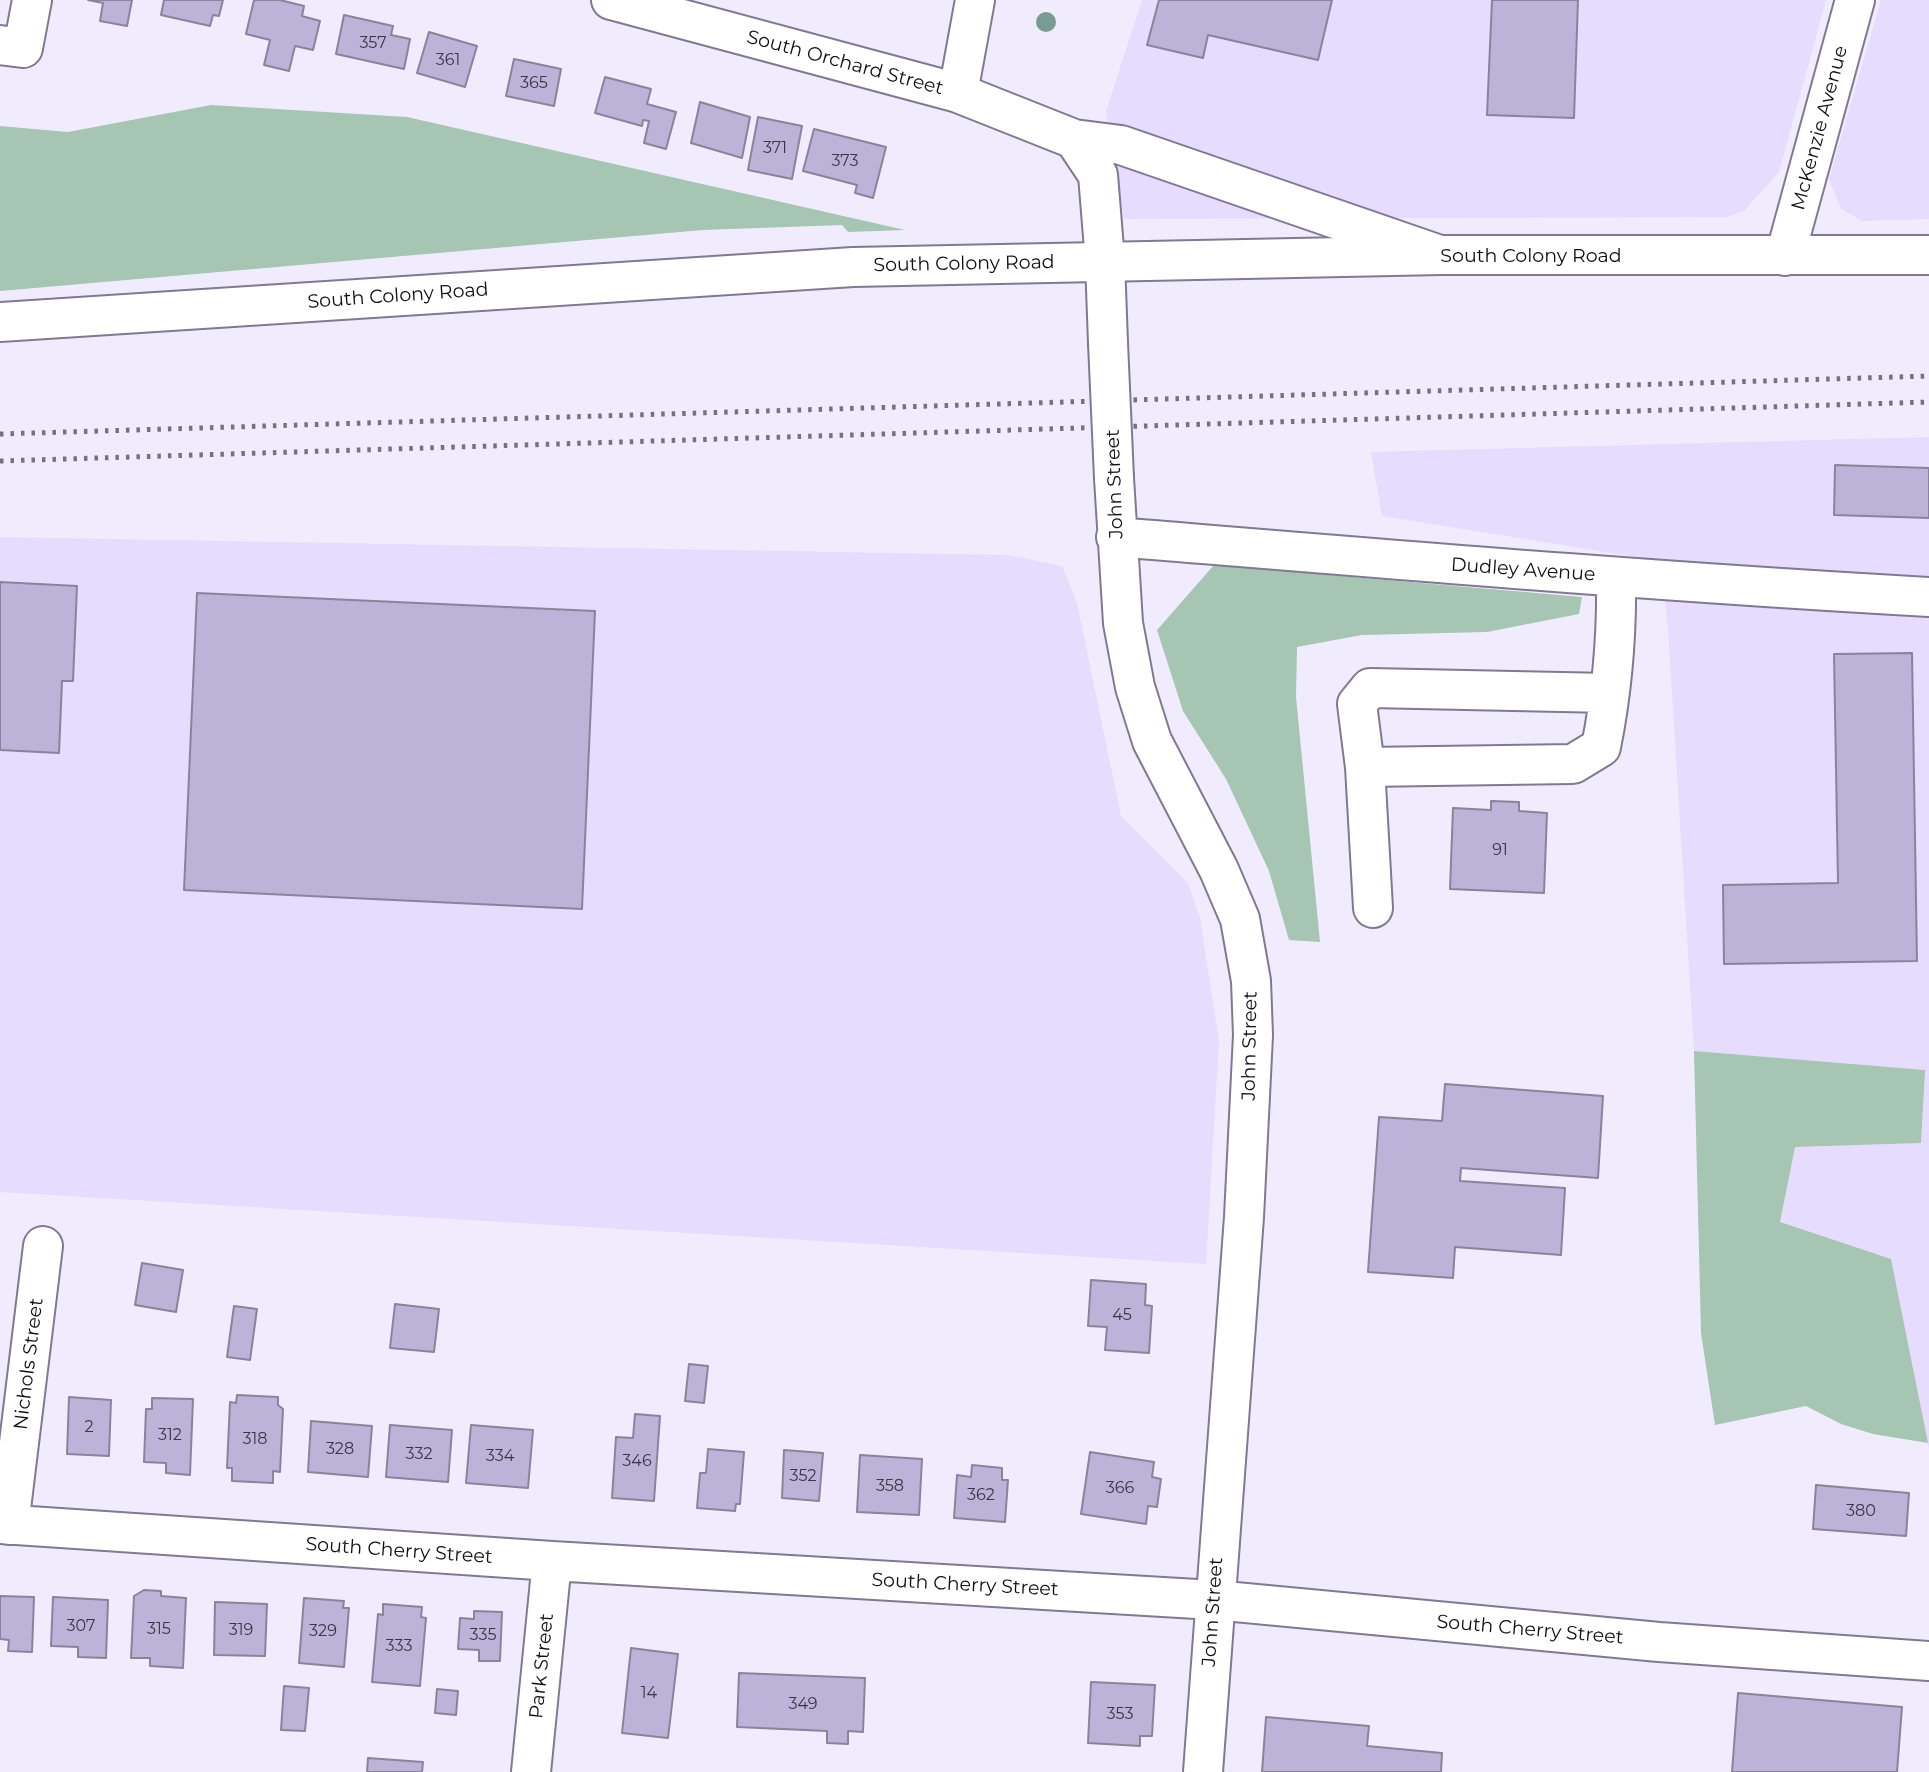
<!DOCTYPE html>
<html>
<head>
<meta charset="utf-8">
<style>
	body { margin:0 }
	canvas { display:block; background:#f1ecfd }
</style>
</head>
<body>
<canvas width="1929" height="1772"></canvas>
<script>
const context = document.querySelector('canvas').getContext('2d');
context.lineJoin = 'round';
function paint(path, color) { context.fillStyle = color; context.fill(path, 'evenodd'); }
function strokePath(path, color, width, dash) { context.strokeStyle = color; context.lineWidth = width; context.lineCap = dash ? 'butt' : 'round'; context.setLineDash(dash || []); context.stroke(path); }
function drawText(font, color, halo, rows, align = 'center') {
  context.font = font + ' Montserrat,sans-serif'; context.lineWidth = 5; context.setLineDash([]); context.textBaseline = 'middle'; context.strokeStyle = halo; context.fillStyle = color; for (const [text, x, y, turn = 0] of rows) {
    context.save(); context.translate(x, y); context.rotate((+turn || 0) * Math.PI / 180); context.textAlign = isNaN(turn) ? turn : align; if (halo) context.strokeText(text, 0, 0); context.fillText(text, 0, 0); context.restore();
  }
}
paint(new Path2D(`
	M1142,0H1826L1779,172L1745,210L1728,217L1124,219L1106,111Z
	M1881,0H1929V219L1862,221L1841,209L1829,179Z
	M1929,437V1449L1891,1259L1780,1223L1794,1147L1921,1143L1924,1070L1694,1051L1668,628L1661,561L1382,516L1371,452Z
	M0,537L1009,555L1062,566L1077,603L1121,816L1188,883L1200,918L1219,1041L1206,1264L0,1192Z`), '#e5dcfe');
paint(new Path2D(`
	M211,105L407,117L905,230L848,232L842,225L703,230L0,291V126L68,132Z
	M1214,565L1582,597L1579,614L1487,632L1362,635L1297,647L1296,697L1320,942L1289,940L1269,871L1226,779L1183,711L1157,630Z
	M1694,1051L1925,1070L1921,1143L1795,1147L1780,1222L1891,1259L1928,1443L1873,1434L1841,1424L1806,1406L1715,1425L1701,1333Z`), '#a6c5b2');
const building = new Path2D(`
	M88,0H132L127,26L100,21L103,3Z
	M164,0H223L219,16L213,15L210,26L161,15Z
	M254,0H280L304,6L302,16L320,21L313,50L295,46L289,71L264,65L270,40L246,34Z
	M1159,0H1332L1318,60L1208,35L1203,58L1147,45Z
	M1492,0H1578L1574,118L1487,115Z
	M344,15L393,26L391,35L410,39L404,69L336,54Z
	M429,32L477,46L465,87L417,73Z
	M514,59L561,69L554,106L506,96Z
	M605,77L651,89L647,104L676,112L666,149L644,143L649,121L643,120L642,126L595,113Z
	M700,102L750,117L742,158L691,143Z
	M758,117L802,126L792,179L748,170Z
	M814,129L886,147L873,198L855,193L857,185L803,171Z
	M1835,465L1929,468V518L1834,515Z
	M0,582L77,586L73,681H62L59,753L0,750Z
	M197,593L595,611L582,909L184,890Z
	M1912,653L1917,961L1724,964L1723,885L1838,883L1834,654Z
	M1491,801L1519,802V811L1547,813L1544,893L1450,889L1453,808L1491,810Z
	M1445,1084L1603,1096L1598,1178L1461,1168L1460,1181L1565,1188L1561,1255L1455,1247L1453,1278L1368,1272L1379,1117L1442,1121Z
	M142,1263L183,1270L176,1312L135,1305Z
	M1091,1280L1146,1284L1145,1305L1152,1306L1149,1353L1105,1350L1107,1327L1088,1326Z
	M395,1304L439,1309L434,1352L390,1348Z
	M234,1306L257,1309L250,1360L227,1357Z
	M689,1364L708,1366L704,1403L685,1401Z
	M237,1395L278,1397V1405L283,1409L280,1472L273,1471V1483L232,1481V1468H227L230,1402L236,1403Z
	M69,1397L111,1400L109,1456L67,1454Z
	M152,1398L193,1399L190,1475L166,1473V1463L144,1462L146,1409H152Z
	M635,1414L660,1416L654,1501L612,1498L616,1437L633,1438Z
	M311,1421L372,1426L368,1477L308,1472Z
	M390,1425L452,1430L448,1482L386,1477Z
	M471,1425L533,1430L528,1488L466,1483Z
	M708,1449L744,1452L740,1504H736L735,1511L697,1508L700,1473H706Z
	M784,1450L823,1453L819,1501L782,1498Z
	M1090,1452L1154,1462L1152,1477L1161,1479L1157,1507L1148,1506L1146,1524L1081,1514Z
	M860,1455L922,1459L919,1515L857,1512Z
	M972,1465L1002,1468V1480H1008L1005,1522L954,1518L957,1475L971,1477Z
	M1816,1485L1909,1493L1906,1536L1813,1529Z
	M144,1590L161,1591V1596L186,1598L183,1668L150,1666V1658H131L134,1596Z
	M0,1596L34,1597L32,1652L8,1651L9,1640L0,1639Z
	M53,1597L108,1600L106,1658L78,1657V1647L51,1646Z
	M304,1598L344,1601L343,1608H349L344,1667L299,1663Z
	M215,1602L267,1604L265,1656L214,1655Z
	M383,1604L422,1607L421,1617L426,1618L420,1686L372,1682L378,1614L383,1615Z
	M474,1611L502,1612L500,1661H479V1650L458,1649L460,1618L474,1619Z
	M631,1648L678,1654L668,1738L622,1733Z
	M739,1673L865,1678L863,1732L848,1731V1744L827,1743V1731L737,1727Z
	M1091,1682L1155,1685L1152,1736H1140V1746L1088,1743Z
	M284,1686L309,1688L305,1731L281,1730Z
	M437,1689L458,1691L456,1715L435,1713Z
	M1738,1693L1902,1707L1897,1772H1732Z
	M1266,1717L1369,1726L1367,1746L1442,1753L1441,1772H1262Z
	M368,1758L423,1762L422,1772H367Z`);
paint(building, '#bdb2d7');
strokePath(building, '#8a839b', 2);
const minor = new Path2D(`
	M611,0L958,93L1074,139L1121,145L1437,254
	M0,45L23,48L32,0
	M958,93L975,0
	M1074,139L1098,175L1105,261L1108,343
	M1785,256L1855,0
	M1114,478L1123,623L1135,687L1152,741L1219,870L1240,919L1251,981L1253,1035L1244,1217L1203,1772
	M1116,537C1387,559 1658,582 1929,597
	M1365,767L1357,704L1370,688L1609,693
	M1373,908L1365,767L1573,764L1601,747C1612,692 1617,633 1616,577
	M0,1524L552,1561L1214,1600L1659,1642L1929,1661
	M9,1525L43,1246
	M531,1772L552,1561`);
const major = new Path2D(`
	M0,322L853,267L1442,255H1929`);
strokePath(minor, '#807992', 42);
strokePath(major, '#807992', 42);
strokePath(minor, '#fff', 38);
strokePath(major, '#fff', 38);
strokePath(new Path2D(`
	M0,434L1929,376
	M0,461L1929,402`), '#75717e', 5, [3.5, 7]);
const minorBridge = new Path2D(`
	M1108,343L1114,478`);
strokePath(minorBridge, '#807992', 42, []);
strokePath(minorBridge, '#fff', 38);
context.fillStyle = '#7a9b91';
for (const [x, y] of [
	[1046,22]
]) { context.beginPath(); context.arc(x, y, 10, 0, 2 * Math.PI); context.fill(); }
drawText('16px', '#3b3646', null, [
	["357",373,43],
	["361",448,60],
	["365",534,83],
	["371",775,148],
	["373",845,161],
	["91",1500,850],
	["45",1122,1315],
	["2",89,1427],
	["312",170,1435],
	["318",255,1439],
	["328",340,1449],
	["332",419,1454],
	["334",500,1456],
	["346",637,1461],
	["352",803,1476],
	["358",890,1486],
	["366",1120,1488],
	["362",981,1495],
	["380",1861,1511],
	["307",81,1626],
	["315",159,1629],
	["319",241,1630],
	["329",323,1631],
	["335",483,1635],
	["333",399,1646],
	["14",649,1693],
	["349",803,1704],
	["353",1120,1714]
]);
drawText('19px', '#100d16', '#fff', [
	["South Orchard Street",845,63,15],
	["McKenzie Avenue",1820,128,-75],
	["South Colony Road",1531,256],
	["South Colony Road",964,264,-1],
	["South Colony Road",398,296,-4],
	["John Street",1115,484,-92],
	["Dudley Avenue",1523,570,4],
	["John Street",1250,1046,-89],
	["Nichols Street",29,1364,-83],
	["South Cherry Street",399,1551,4],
	["South Cherry Street",965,1585,3],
	["John Street",1213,1612,-86],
	["South Cherry Street",1530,1630,5],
	["Park Street",542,1666,-84]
]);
</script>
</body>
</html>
